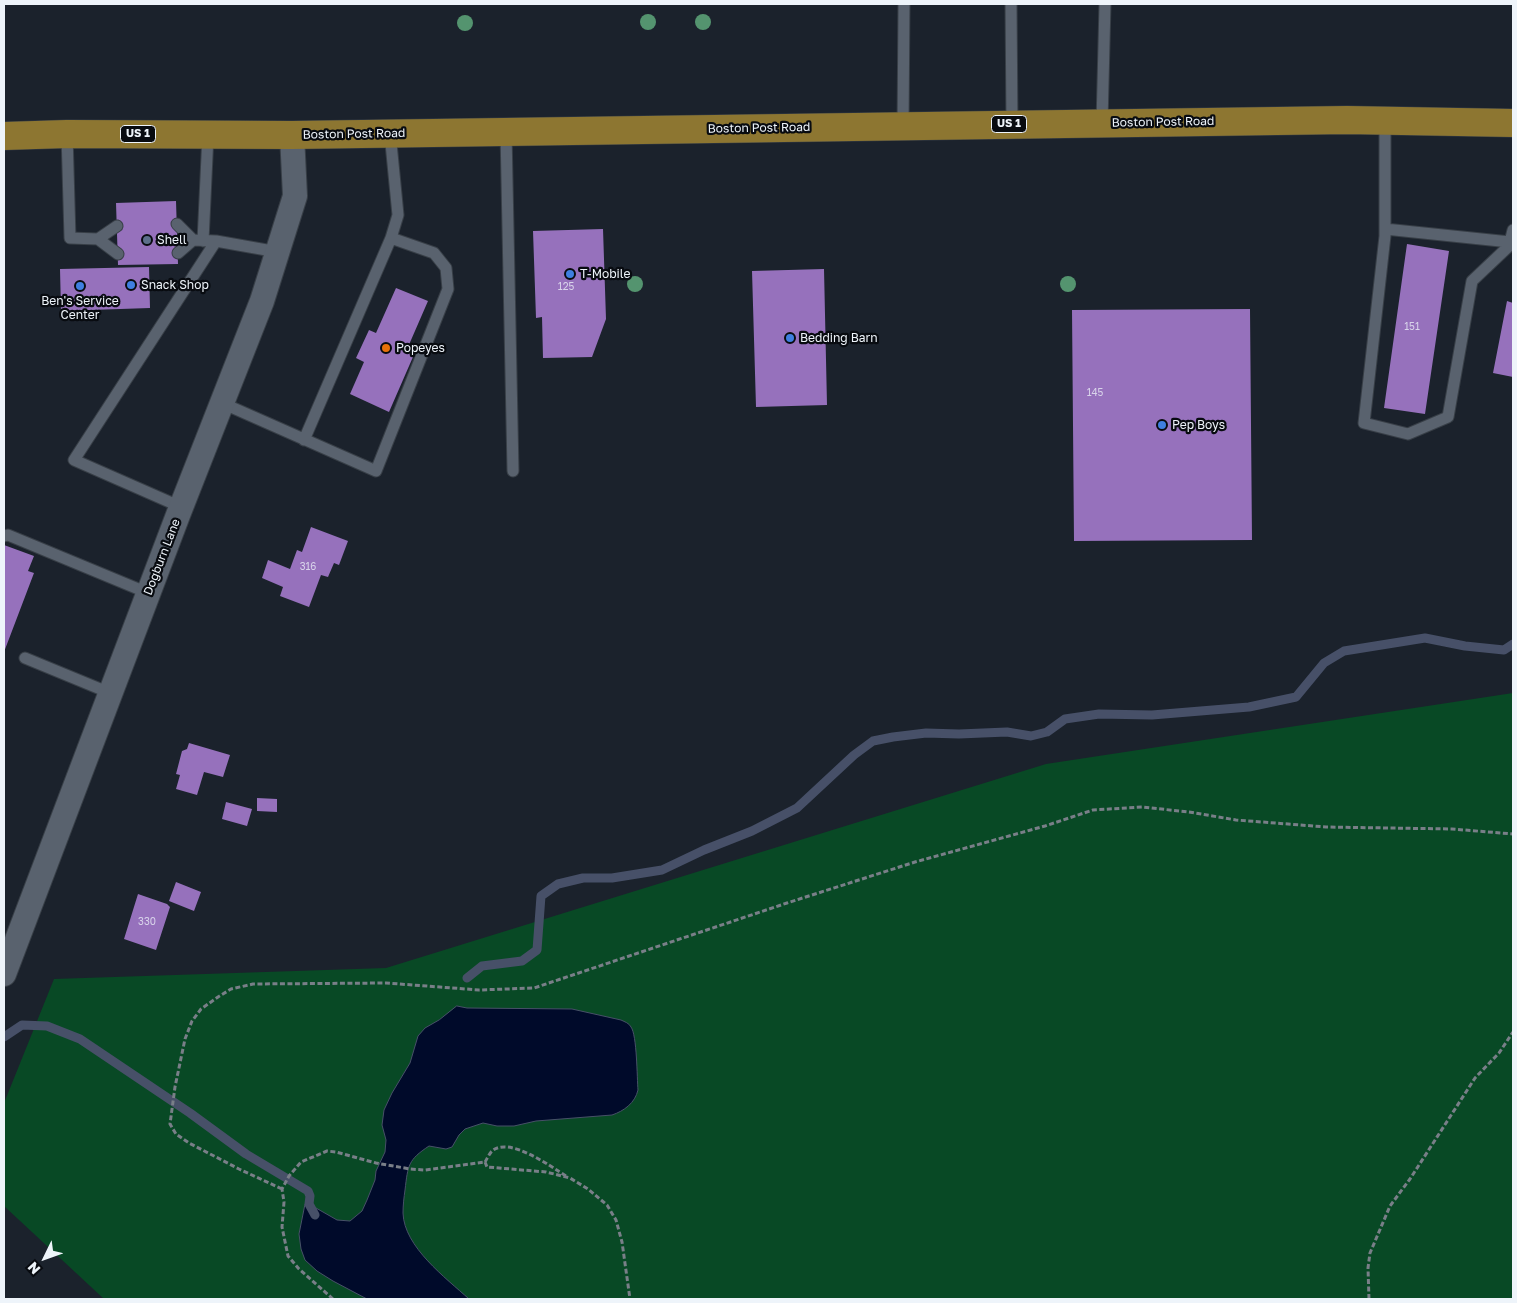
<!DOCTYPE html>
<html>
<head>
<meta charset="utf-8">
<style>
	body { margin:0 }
	#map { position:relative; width:1517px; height:1303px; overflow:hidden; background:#1b222c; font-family:"Golos Text",sans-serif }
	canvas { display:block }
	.frame { position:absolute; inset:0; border:5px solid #eef4fa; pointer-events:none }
	.north { position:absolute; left:20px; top:1233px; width:50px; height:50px; -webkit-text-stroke:4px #080b10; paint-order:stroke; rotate:228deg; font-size:14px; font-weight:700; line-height:20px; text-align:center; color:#eef4fa }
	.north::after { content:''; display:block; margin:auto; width:18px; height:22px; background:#eef4fa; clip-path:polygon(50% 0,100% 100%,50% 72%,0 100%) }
</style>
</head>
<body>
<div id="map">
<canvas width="1517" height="1303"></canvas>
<div class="frame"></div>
<div class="north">N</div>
</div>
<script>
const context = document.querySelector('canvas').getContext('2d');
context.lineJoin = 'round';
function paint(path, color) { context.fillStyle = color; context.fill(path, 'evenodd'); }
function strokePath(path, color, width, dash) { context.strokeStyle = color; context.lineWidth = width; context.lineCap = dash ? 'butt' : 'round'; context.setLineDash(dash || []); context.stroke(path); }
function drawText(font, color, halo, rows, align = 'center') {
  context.font = font + ' "Golos Text",sans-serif'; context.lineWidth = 4.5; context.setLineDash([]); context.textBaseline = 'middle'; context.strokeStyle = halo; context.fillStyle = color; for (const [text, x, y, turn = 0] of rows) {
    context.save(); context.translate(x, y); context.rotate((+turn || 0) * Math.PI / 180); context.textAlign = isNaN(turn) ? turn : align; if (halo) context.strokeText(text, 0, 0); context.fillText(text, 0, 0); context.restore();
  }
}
paint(new Path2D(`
	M1513,693V1299H104L4,1206V1103L54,979L386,968L1046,764Z`), '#084925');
const water = new Path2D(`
	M457,1006L467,1008L572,1009L621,1020C625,1022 629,1023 631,1027C637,1035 637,1078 638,1090C635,1103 624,1111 612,1115L536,1121L514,1126H497L483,1123L465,1129L459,1135L452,1147L446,1149L429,1146C408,1160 408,1165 405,1190C404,1197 403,1205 403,1213C404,1247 446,1278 469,1299H367L333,1281L317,1271L305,1260L301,1249L299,1234L305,1204H309L337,1220L350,1221L362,1211L367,1200L375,1180L376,1171L385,1152L386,1140L382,1125L384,1110L392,1093L410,1063L418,1036L425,1028L439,1020Z`);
paint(water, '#000a2a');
strokePath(water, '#475068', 1);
strokePath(new Path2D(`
	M467,978L482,966L522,961L537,950L541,896L558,884L583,878H612L662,870L704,850L752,831L797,808L854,755L873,741L893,737L926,733L959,734L1007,732L1031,736L1047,732L1065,719L1099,714L1152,715L1249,707L1296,697L1324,663L1344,651L1425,638L1465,646L1504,650L1513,644
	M4,1037L22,1025L47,1026L80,1039L190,1113L246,1154L308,1191L310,1196L309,1204L315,1215`), '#475068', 9);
paint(new Path2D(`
	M176,201L178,264L118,265L116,203Z
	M603,229L606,319L592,357L543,358L542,317L536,318L533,231Z
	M1407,244L1449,251L1425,414L1384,408Z
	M149,267L150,308L61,311L60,269Z
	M824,269L827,405L756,407L752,271Z
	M396,288L428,301L408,347L416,350L389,412L350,394L364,362L356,358L369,330L376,333Z
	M1507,301L1513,303V377L1493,373Z
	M1250,309L1252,540L1074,541L1072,310Z
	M311,527L348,541L339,565L334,563L328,577L321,575L309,607L280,596L283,587L262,578L268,560L290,569L297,550L302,552Z
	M4,545L34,556L28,571L34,573L4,652Z
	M189,743L230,755L223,777L204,772L197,795L176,789L180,775L176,774L182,751L187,749Z
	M257,798L277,799V812L257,811Z
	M226,802L252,809L247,826L222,819Z
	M176,882L201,892L194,911L169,901Z
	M138,894L167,904L170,907L156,950L124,939Z`), '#9671bc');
const service = new Path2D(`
	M1011,4L1012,124
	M1385,121V236L1364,423L1408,434L1448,417L1472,281L1509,246L1513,230
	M1102,123L1105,4
	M903,126L904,4
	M506,132L513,471
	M67,134L70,238L98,239L118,254
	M177,224L193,240L216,241L278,252
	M1385,229L1510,242
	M98,239L117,226
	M203,241L208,135
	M178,253L193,240
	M222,403L376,471L448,289L446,268L434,253L391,238L398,215L390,133
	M304,440L391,238
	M181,507L74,460L216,241
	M4,536L8,535L148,593
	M25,658L110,693`);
const minor = new Path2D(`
	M4,974L178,515L262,301L295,196L292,135`);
const primary = new Path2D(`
	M4,136L67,134L292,135L1347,120L1513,123`);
strokePath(service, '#383f47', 13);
strokePath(minor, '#383f47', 26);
strokePath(primary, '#383f47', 29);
strokePath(new Path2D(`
	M485,1162L487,1167L546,1172L570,1178L588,1189L607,1205L616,1220L622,1242L630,1299
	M485,1162C487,1159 489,1154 492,1151C509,1136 550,1166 566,1176
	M282,1189L239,1169L189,1143L176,1134L170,1124L175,1087L185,1039L192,1021L201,1009L218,997L231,989L253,984L386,983L479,990L534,988L787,903L915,862L1045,826L1093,810L1142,807L1189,812L1236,820L1326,827L1452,829L1513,834
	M333,1299L299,1269L288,1256L282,1227L284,1202L282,1189L289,1176L301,1162L327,1151L336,1152L376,1163L410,1169L425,1170L485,1162
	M1369,1299L1368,1268L1370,1253L1390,1206L1410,1179L1475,1078L1499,1053L1513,1032`), '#797f88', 3, [5, 2.5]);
strokePath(service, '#59626e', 11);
strokePath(minor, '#59626e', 24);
strokePath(primary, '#8d7631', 28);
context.fillStyle = '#54946f';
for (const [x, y] of [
	[648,22],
	[703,22],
	[465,23],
	[635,284],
	[1068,284]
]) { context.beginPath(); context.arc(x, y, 8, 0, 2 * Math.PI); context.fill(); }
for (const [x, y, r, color] of [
	[147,240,5,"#5c6f8a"],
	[570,274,5,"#3f7fe0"],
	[131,285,5,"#3f7fe0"],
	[80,286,5,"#3f7fe0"],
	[790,338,5,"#3f7fe0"],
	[386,348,5,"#e8710a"],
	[1162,425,5,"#3f7fe0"]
]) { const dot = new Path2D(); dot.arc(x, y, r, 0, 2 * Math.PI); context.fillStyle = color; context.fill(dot); strokePath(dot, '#080b10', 2); }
drawText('10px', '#d8d3ea', null, [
	["125",566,287],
	["151",1412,327],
	["145",1095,393],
	["316",308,567],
	["330",147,922]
]);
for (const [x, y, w] of [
	[1009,124,35],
	[138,134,35]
]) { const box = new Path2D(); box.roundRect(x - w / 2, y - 8.5, w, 17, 4); context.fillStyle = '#080b10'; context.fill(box); strokePath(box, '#eef4fa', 1); }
drawText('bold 11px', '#eef4fa', null, [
	["US 1",1009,124],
	["US 1",138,134]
]);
drawText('12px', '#eef4fa', '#080b10', [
	["Boston Post Road",1163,122,-1],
	["Boston Post Road",759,128,-1],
	["Boston Post Road",354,134,-1],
	["Dogburn Lane",162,557,-69]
]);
drawText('12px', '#eef4fa', '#080b10', [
	["Shell",157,240],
	["T-Mobile",580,274],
	["Snack Shop",141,285],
	["Ben's Service",80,301,"center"],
	["Center",80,315,"center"],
	["Bedding Barn",800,338],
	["Popeyes",396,348],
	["Pep Boys",1172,425]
], 'left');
</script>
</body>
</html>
